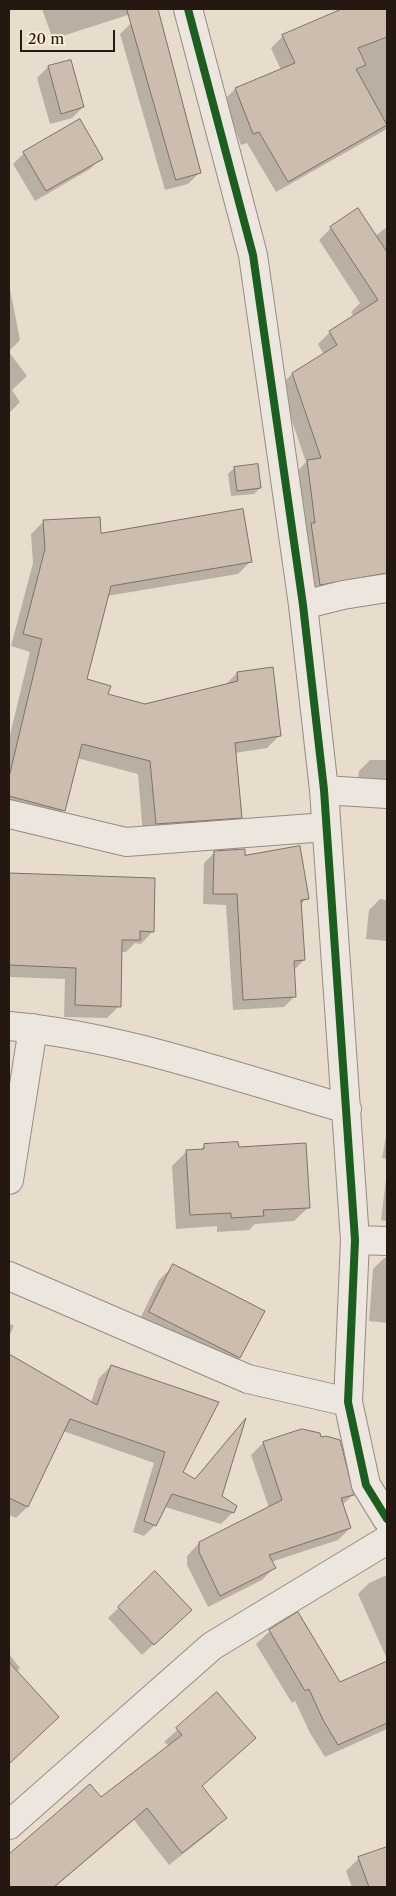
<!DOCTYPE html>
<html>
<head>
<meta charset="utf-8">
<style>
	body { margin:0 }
	#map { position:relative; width:396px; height:1896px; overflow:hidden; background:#e8ddcc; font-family:"Libre Caslon Text",serif }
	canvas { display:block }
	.frame { position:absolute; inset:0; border:10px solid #241811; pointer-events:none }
	.scale { position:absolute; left:20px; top:30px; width:95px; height:22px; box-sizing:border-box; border:2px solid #241811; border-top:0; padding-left:6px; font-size:15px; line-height:18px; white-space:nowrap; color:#241811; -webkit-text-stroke:4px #f7ead7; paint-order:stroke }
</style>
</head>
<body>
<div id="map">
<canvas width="396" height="1896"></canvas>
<div class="frame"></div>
<div class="scale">20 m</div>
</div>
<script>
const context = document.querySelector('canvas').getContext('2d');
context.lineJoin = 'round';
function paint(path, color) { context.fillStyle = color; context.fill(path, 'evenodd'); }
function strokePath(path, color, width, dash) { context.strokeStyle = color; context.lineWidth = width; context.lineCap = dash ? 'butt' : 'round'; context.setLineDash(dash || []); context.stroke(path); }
paint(new Path2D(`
	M42,9H134L128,15L53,39Z
	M346,9H387V129L276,192L247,143L241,145L224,100L235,89L281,70L271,48L283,36Z
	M131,23L199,173L188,184L165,190L120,34Z
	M70,61L83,107L72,118L50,124L37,78L48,67Z
	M24,153L101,158L90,169L35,201L13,164Z
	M387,227V582L308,596L296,473L306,462L280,386L292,374L324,355L318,344L330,332L354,317L351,312L360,303L319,240L331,228L375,236Z
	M9,284L20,340L9,351Z
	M9,352L27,376L12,390L20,402L9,413Z
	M234,468L260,488L254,494L231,496L228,474Z
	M44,521L100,535L251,561L238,574L107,596L86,680L107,695L145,705L225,685L237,673L280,735L267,748L235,753L241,817L228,830L143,836L138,774L77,758L64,810L51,823L9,812V739L30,652L11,646L33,563L31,534Z
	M370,760H387V795L357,788L359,771Z
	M215,852L244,856L307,898L300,905L304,960L293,971L295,996L284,1007L233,1010L226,905L203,904L204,863Z
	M9,874L154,880L153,931L141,944L135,943L126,952H121L119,1006L107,1018L64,1017L65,979L9,977Z
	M380,899L387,900V941L366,939L369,910Z
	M387,1131V1159L382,1158Z
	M204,1146L237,1149L309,1207L294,1221L255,1224L249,1230L217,1232V1226L176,1229L172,1166L186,1152L199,1151Z
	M387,1171V1221L381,1220Z
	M384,1258H387V1323L369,1321L373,1269Z
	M173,1266L239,1358L225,1372L136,1327L159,1280Z
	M9,1323L14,1326L9,1336Z
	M9,1356L91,1403L99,1378L111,1366L182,1472L194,1480L243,1422L220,1497L233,1512L221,1524L165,1507L155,1525L144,1536L133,1532L154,1463L63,1431L27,1507L16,1518L9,1515Z
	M320,1438L353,1495L342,1505L350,1528L338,1540L271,1562L274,1568L262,1580L208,1607L187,1565V1556L199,1543L269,1508L251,1455L263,1443Z
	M155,1573L179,1620L142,1655L108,1618Z
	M387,1575V1659L358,1594L369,1583Z
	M270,1631L339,1684L387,1662V1729L325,1757L310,1733L295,1701L292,1703L256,1644Z
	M9,1654L20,1668L16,1672L46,1728L9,1762Z
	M217,1694L255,1738L201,1787L225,1818L212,1831L169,1865L134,1820L55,1887H9V1856L90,1786L101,1798L169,1746L164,1742Z
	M387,1848V1887H352L346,1871L359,1858Z`), '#0003');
const building = new Path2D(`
	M127,9H158L201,173L176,180Z
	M342,9H387V37L358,48L366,65L356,69L387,125L288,182L259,132L253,134L235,88L295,63L282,35Z
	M71,60L84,107L61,114L48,66Z
	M80,119L103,159L46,191L23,152Z
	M358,208L387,252V573L320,585L311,523H315L307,460L321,458L292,373L337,345L329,331L378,300L330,227Z
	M258,464L261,488L237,491L234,467Z
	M243,509L252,562L111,586L87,679L111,686L108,694L145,704L238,681L237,672L273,667L281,736L235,743L242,818L156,824L150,761L82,744L65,811L9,796V777L42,639L23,634L45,549L43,520L100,517L101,533Z
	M300,846L309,899L301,900L305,960L294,961L296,997L243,1000L237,894H213L214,851L245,849V855Z
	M9,873L155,878L154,932L140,931V940H122L121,1007L75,1005L76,968L9,965Z
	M238,1142L239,1147L306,1143L310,1208L263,1210L264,1216L231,1218V1213L190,1215L186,1150L204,1149V1144Z
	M173,1264L265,1311L240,1358L149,1312Z
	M9,1354L97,1405L111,1365L219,1402L183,1472L195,1479L246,1418L222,1496L237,1506L234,1513L172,1494L156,1526L144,1521L165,1452L70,1419L28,1507L9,1498Z
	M302,1429L320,1433L321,1437L326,1436L340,1440L354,1495L341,1498L351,1528L269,1555L276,1568L220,1596L199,1552V1542L282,1500L263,1442Z
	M155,1571L192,1610L154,1645L118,1607Z
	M298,1612L340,1682L387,1661V1723L338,1745L323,1720L309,1689L305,1691L269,1630Z
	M9,1662L59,1717L9,1764Z
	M217,1692L256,1738L202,1786L227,1818L182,1853L147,1808L54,1887H9V1854L90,1784L101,1797L182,1735L176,1728Z
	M387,1847V1887H369L358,1857Z`);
paint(building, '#cdbdaf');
strokePath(building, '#797268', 1);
const street = new Path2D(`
	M188,9L253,255L303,605L324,790L355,1240L348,1402L366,1485L387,1519
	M303,605L343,595L387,588
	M324,790L387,794
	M9,814L126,842L326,827
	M9,1026C122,1036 238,1078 347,1109
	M9,1180L33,1028
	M355,1240L387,1241
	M9,1276L248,1379L348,1402
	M9,1825L212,1646L387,1540`);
strokePath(street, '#948c82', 30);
strokePath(street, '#ece6de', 28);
strokePath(new Path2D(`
	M188,9L253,255L303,605L324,790L355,1240L348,1402L366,1485L387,1519`), '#1b5e20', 8);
</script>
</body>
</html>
